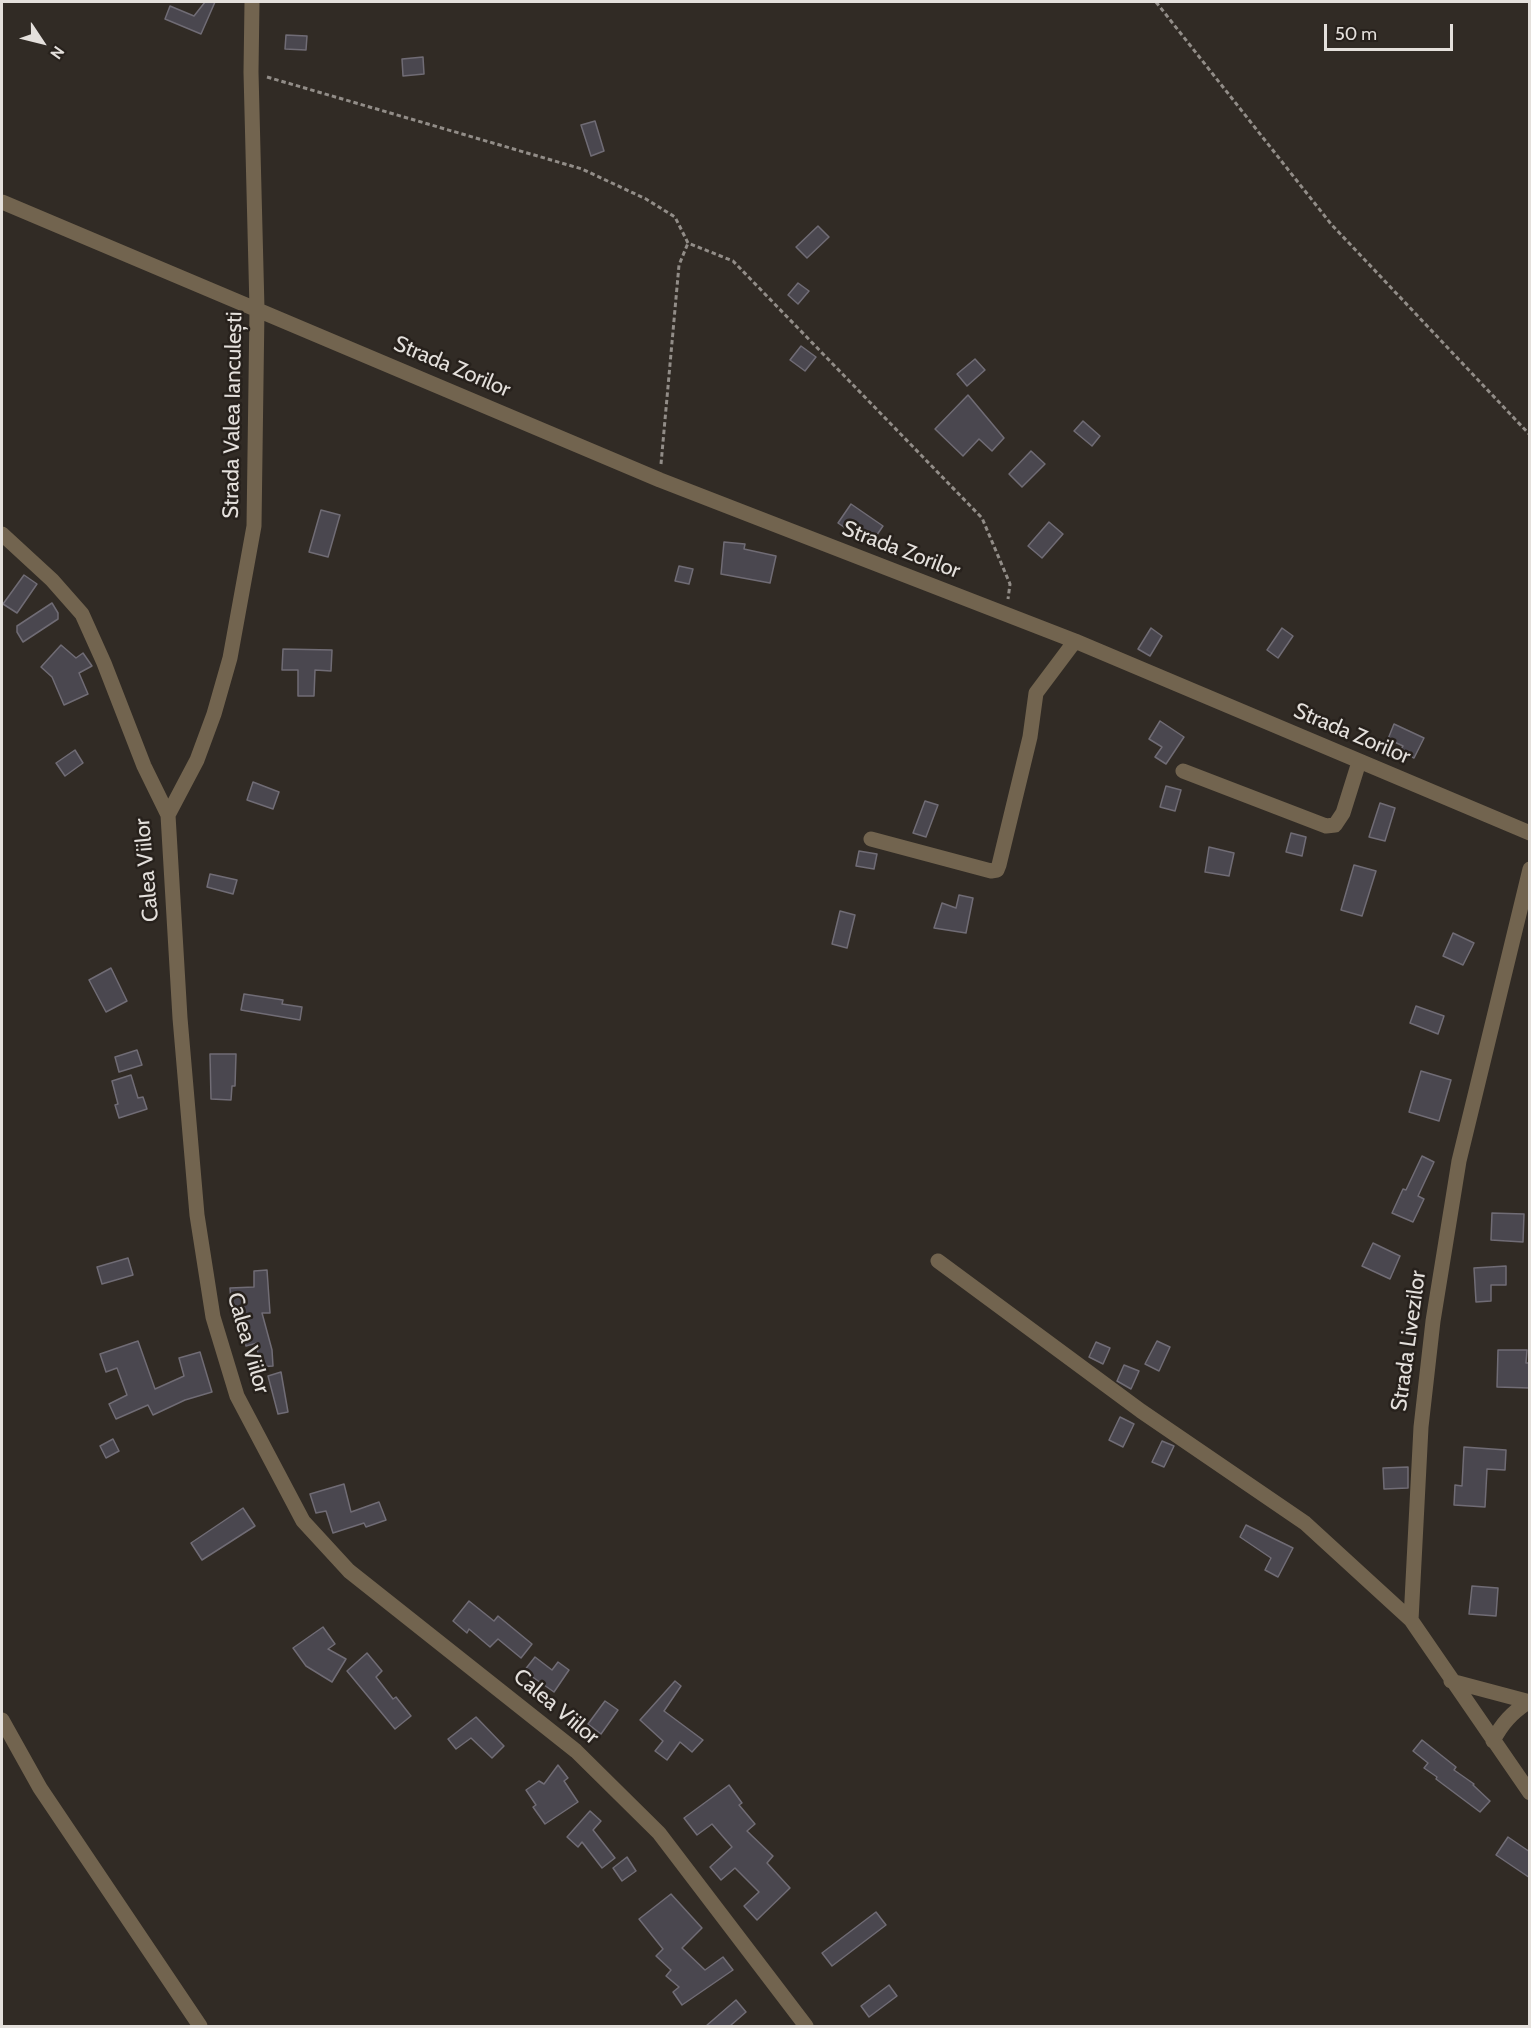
<!DOCTYPE html>
<html>
<head>
<meta charset="utf-8">
<style>
	body { margin:0 }
	#map { position:relative; width:1531px; height:2028px; overflow:hidden; background:#312b25; font-family:Cabin,sans-serif }
	canvas { display:block }
	.frame { position:absolute; inset:0; border:3px solid #e4e0dc; pointer-events:none }
	.north { position:absolute; left:12px; top:12px; width:60px; height:60px; -webkit-text-stroke:4px #27211c; paint-order:stroke; rotate:125deg; font-size:16px; font-weight:700; line-height:24px; text-align:center; color:#e4e0dc }
	.north::after { content:''; display:block; margin:auto; width:21px; height:27px; background:#e4e0dc; clip-path:polygon(50% 0,100% 100%,50% 72%,0 100%) }
	.scale { position:absolute; left:1324px; top:24px; width:129px; height:27px; box-sizing:border-box; border:3px solid #e4e0dc; border-top:0; padding-left:8px; font-size:18px; line-height:21px; white-space:nowrap; color:#e4e0dc; -webkit-text-stroke:4px #27211c; paint-order:stroke }
</style>
</head>
<body>
<div id="map">
<canvas width="1531" height="2028"></canvas>
<div class="frame"></div>
<div class="north">N</div>
<div class="scale">50 m</div>
</div>
<script>
const context = document.querySelector('canvas').getContext('2d');
context.lineJoin = 'round';
function paint(path, color) { context.fillStyle = color; context.fill(path, 'evenodd'); }
function strokePath(path, color, width, dash) { context.strokeStyle = color; context.lineWidth = width; context.lineCap = dash ? 'butt' : 'round'; context.setLineDash(dash || []); context.stroke(path); }
function drawText(font, color, halo, rows, align = 'center') {
  context.font = font + ' Cabin,sans-serif'; context.lineWidth = 5; context.setLineDash([]); context.textBaseline = 'middle'; context.strokeStyle = halo; context.fillStyle = color; for (const [text, x, y, turn = 0] of rows) {
    context.save(); context.translate(x, y); context.rotate((+turn || 0) * Math.PI / 180); context.textAlign = isNaN(turn) ? turn : align; if (halo) context.strokeText(text, 0, 0); context.fillText(text, 0, 0); context.restore();
  }
}
const building = new Path2D(`
	M205,2H215L201,34L165,19L170,6L194,16Z
	M286,35L307,36L306,50L285,49Z
	M423,57L424,74L403,76L402,59Z
	M595,121L604,151L591,156L581,125Z
	M818,226L829,237L807,258L796,247Z
	M798,283L809,291L798,304L788,295Z
	M801,346L816,357L805,371L790,360Z
	M975,359L985,370L967,386L957,374Z
	M968,395L1004,438L992,451L979,439L963,456L935,429Z
	M1083,421L1100,436L1092,446L1074,431Z
	M1031,451L1045,464L1022,487L1009,474Z
	M851,504L883,526L870,545L838,523Z
	M321,510L340,515L328,557L309,552Z
	M1049,522L1063,534L1042,558L1028,546Z
	M724,542L745,544L744,549L776,556L770,583L721,574Z
	M679,566L693,569L689,584L675,581Z
	M24,575L37,584L17,613L3,604Z
	M52,603L58,613V619L23,642L17,632V626Z
	M1151,628L1162,636L1150,656L1138,649Z
	M1282,628L1293,636L1278,658L1267,650Z
	M61,645L76,658L83,653L92,666L79,673L88,694L64,705L52,677L41,667Z
	M283,649L332,650L331,671L315,670L314,696H298V670H282Z
	M1160,721L1184,737L1166,764L1155,757L1162,747L1149,739Z
	M1394,724L1424,738L1414,758L1400,751L1403,746L1388,739Z
	M75,750L83,763L65,776L56,763Z
	M253,782L279,792L273,809L247,800Z
	M1166,786L1181,790L1175,811L1160,807Z
	M925,801L938,805L926,837L913,833Z
	M1380,803L1395,808L1385,841L1369,837Z
	M1291,833L1306,837L1302,856L1286,852Z
	M1209,847L1234,853L1229,876L1205,872Z
	M859,851L877,854L874,869L856,866Z
	M1354,865L1376,871L1362,916L1341,910Z
	M210,874L237,880L233,894L207,887Z
	M959,895L973,898L966,933L934,928L942,903L956,908Z
	M840,911L855,915L847,948L832,944Z
	M1453,933L1474,943L1463,965L1443,956Z
	M111,968L127,1001L106,1012L89,980Z
	M244,994L283,1000L282,1004L302,1007L300,1020L241,1010Z
	M1416,1006L1444,1016L1438,1034L1410,1023Z
	M137,1050L142,1065L119,1072L115,1057Z
	M210,1054H236L235,1086H232L231,1100L211,1099Z
	M1421,1071L1451,1080L1439,1121L1409,1112Z
	M131,1075L138,1098L143,1097L147,1109L119,1118L115,1105L118,1104L112,1081Z
	M1422,1156L1434,1162L1418,1196L1424,1199L1413,1222L1392,1213L1403,1189L1406,1190Z
	M1492,1213L1524,1214L1523,1242L1491,1240Z
	M1373,1243L1400,1256L1390,1279L1362,1266Z
	M128,1258L133,1275L102,1284L97,1267Z
	M1506,1266V1285H1491V1301L1476,1302L1474,1268Z
	M267,1270L270,1313H262L272,1350L273,1366L259,1367L257,1343L246,1346L238,1316H232L230,1288L254,1287V1271Z
	M138,1341L155,1389L184,1376L179,1358L200,1352L212,1392L185,1400L153,1415L148,1405L116,1419L109,1404L127,1395L117,1368L106,1372L100,1354Z
	M1157,1341L1170,1347L1159,1371L1145,1364Z
	M1096,1342L1110,1348L1103,1364L1089,1357Z
	M1498,1350H1527L1526,1363H1530V1388L1497,1387Z
	M1124,1365L1139,1371L1131,1389L1117,1381Z
	M281,1372L288,1412L278,1414L268,1376Z
	M1120,1417L1134,1424L1123,1447L1109,1440Z
	M113,1439L119,1451L106,1458L100,1446Z
	M1162,1441L1174,1446L1164,1467L1152,1462Z
	M1464,1447L1506,1450L1505,1470L1487,1469L1485,1507L1454,1505L1455,1485L1462,1486Z
	M1408,1467V1488L1384,1489L1383,1468Z
	M344,1484L351,1512L379,1502L386,1520L366,1527L364,1523L333,1533L326,1511L316,1513L310,1494Z
	M243,1508L255,1526L202,1560L191,1543Z
	M1246,1525L1293,1548L1278,1577L1265,1570L1271,1558L1240,1537Z
	M1472,1586L1498,1588L1496,1616L1469,1614Z
	M469,1601L494,1621L498,1616L532,1644L521,1658L498,1639L490,1647L469,1629L467,1633L453,1621Z
	M323,1627L335,1644L328,1649L346,1659L332,1682L306,1666L293,1648Z
	M367,1653L382,1671L376,1677L393,1699L396,1697L411,1716L395,1729L347,1671Z
	M535,1657L552,1670L558,1662L569,1670L554,1692L524,1671Z
	M675,1681L681,1686L664,1711L703,1740L692,1752L680,1742L667,1760L655,1751L663,1741L640,1720Z
	M605,1701L618,1710L601,1734L588,1724Z
	M476,1717L504,1746L492,1758L471,1738L456,1749L448,1739Z
	M1422,1740L1456,1767L1454,1770L1474,1784L1473,1785L1490,1801L1480,1812L1436,1779L1437,1777L1424,1768L1428,1763L1413,1751Z
	M558,1765L568,1778L564,1781L578,1802L545,1824L533,1807L536,1805L526,1790L539,1781L544,1784Z
	M729,1785L742,1803L739,1805L755,1824L747,1831L773,1856L767,1863L790,1888L757,1920L744,1906L759,1892L735,1868L721,1880L710,1867L732,1847L712,1824L697,1835L684,1818Z
	M590,1811L601,1821L593,1830L615,1858L602,1868L582,1842L578,1847L567,1837Z
	M1508,1837L1530,1852V1878L1496,1855Z
	M627,1857L636,1871L622,1881L613,1868Z
	M671,1894L702,1928L682,1948L705,1970L723,1957L733,1970L682,2005L673,1992L679,1987L666,1976L671,1970L656,1956L663,1949L639,1919Z
	M876,1912L886,1925L832,1966L822,1953Z
	M889,1985L897,1996L869,2017L861,2006Z
	M736,2000L746,2012L730,2026H706Z`);
paint(building, '#4a474f');
strokePath(building, '#706c75', 1.5);
strokePath(new Path2D(`
	M1156,2L1331,224L1530,435
	M267,77L582,169L646,199L675,217L688,243L733,261L982,518L1010,584L1008,599
	M661,464L679,265L688,243`), '#928d88', 3, [4.5, 3]);
strokePath(new Path2D(`
	M2,202L660,480L1075,641L1530,833
	M2,534L52,580L82,614L104,663L144,766L168,815L180,1018L197,1215L213,1317L237,1396L303,1521L349,1571L576,1751L659,1833L806,2026
	M1183,771L1326,826L1335,825L1343,813L1359,762
	M168,815L197,760L214,714L230,658L254,526L257,309L251,72L252,2
	M871,839L991,871L997,870L999,865L1030,737L1036,693L1075,641
	M1530,869L1459,1161L1433,1321L1421,1427L1411,1620L1530,1793
	M938,1261L1141,1411L1305,1523L1411,1620
	M1451,1681L1530,1702
	M2,1720L40,1788L200,2026
	M1493,1741C1502,1723 1512,1713 1528,1702`), '#72644f', 15);
drawText('22px', '#e4e0dc', '#27211c', [
	["Strada Zorilor",452,367,23],
	["Strada Valea Ianculești",233,415,-89],
	["Strada Zorilor",901,550,21],
	["Strada Zorilor",1352,734,23],
	["Calea Viilor",147,870,-95],
	["Strada Livezilor",1409,1341,-82],
	["Calea Viilor",248,1343,74],
	["Calea Viilor",556,1707,40]
]);
</script>
</body>
</html>
